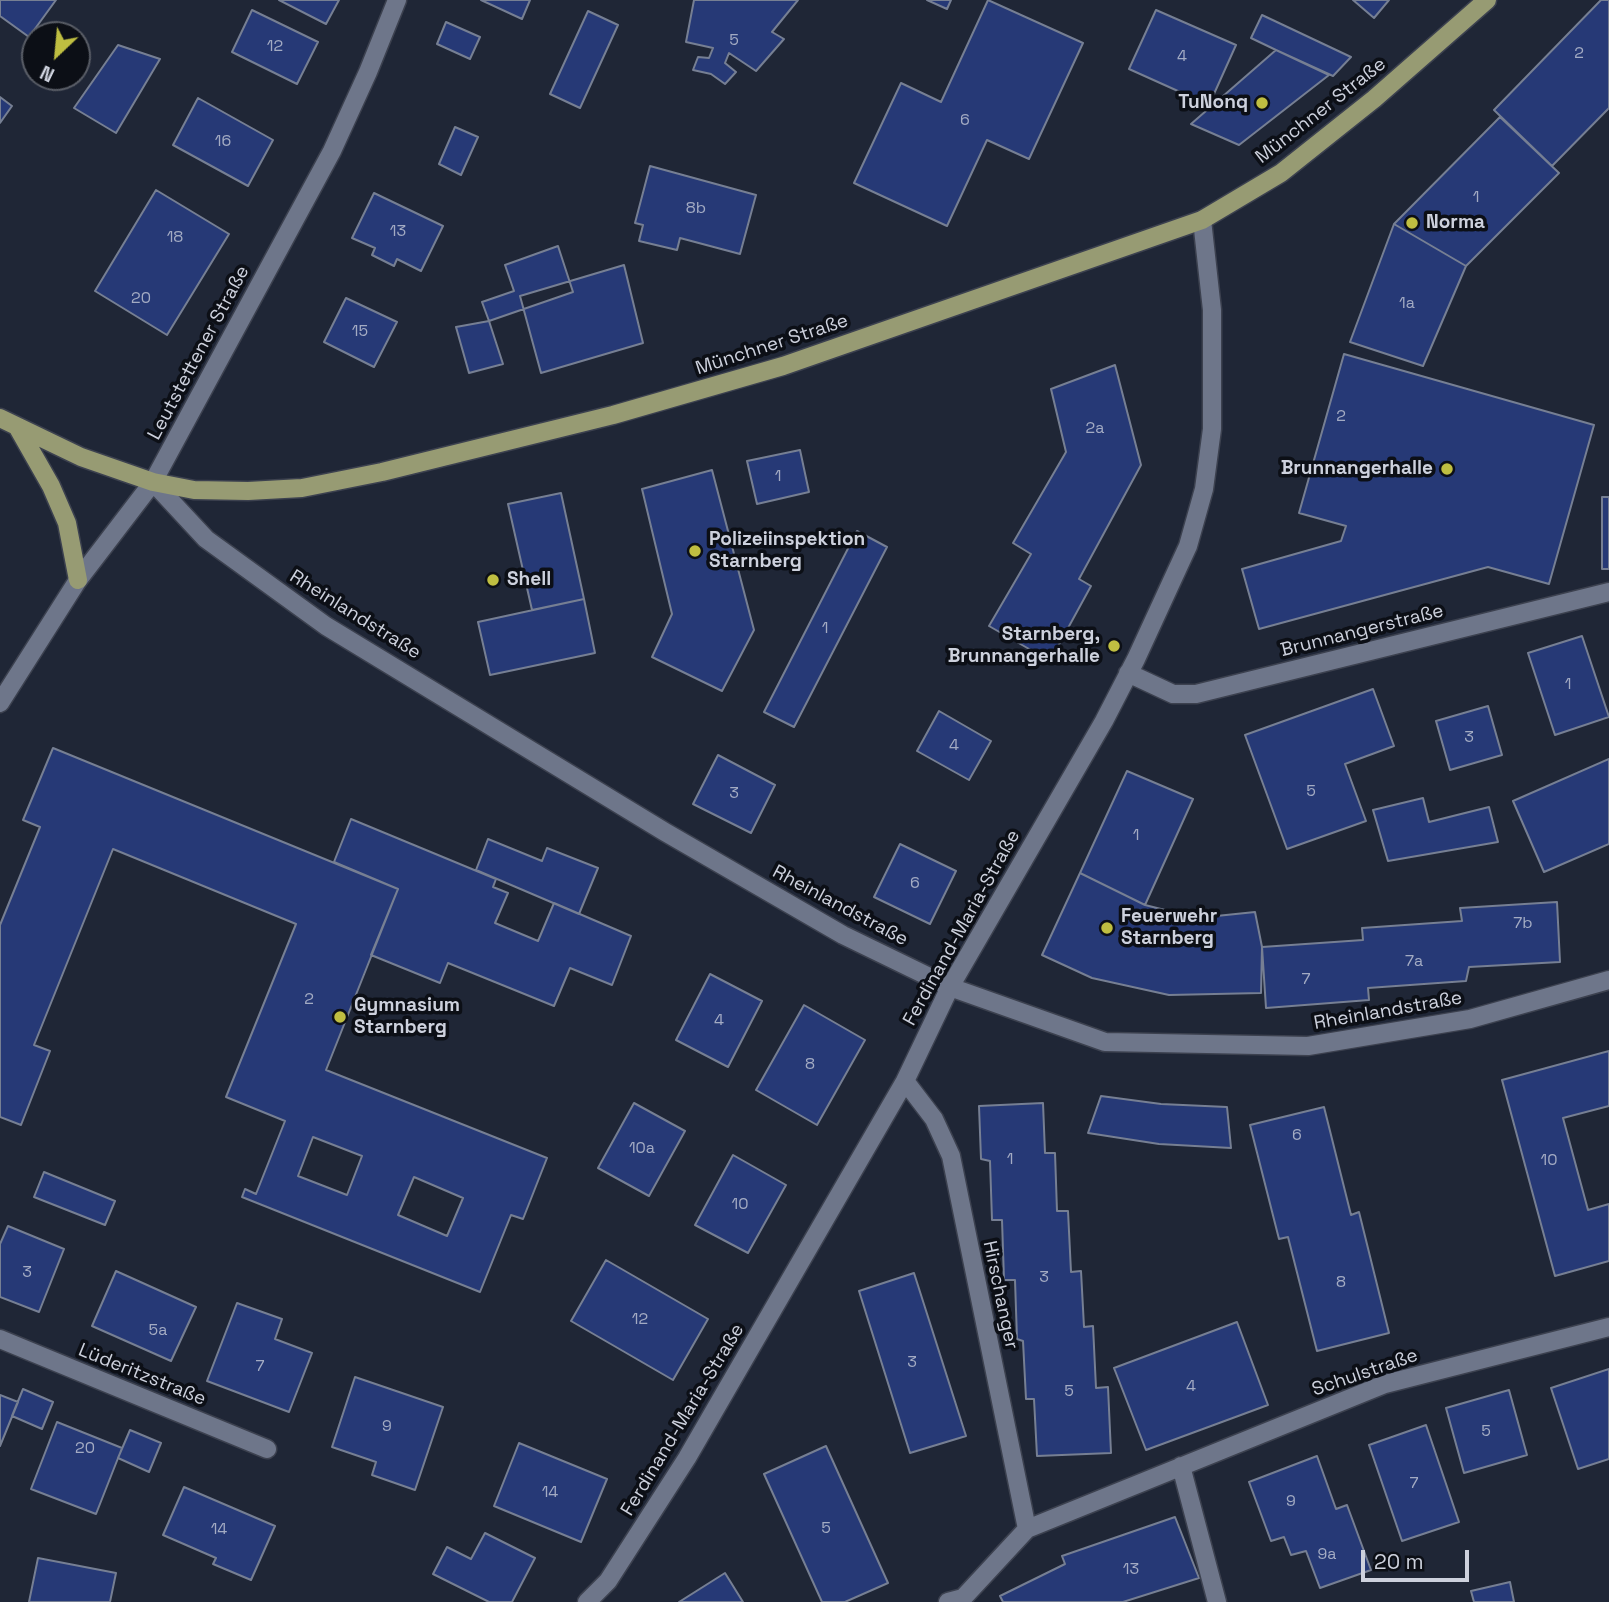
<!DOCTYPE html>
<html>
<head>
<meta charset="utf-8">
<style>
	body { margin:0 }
	#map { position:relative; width:1609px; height:1602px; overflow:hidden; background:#1f2636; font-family:"Space Grotesk",sans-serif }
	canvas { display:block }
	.north { position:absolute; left:21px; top:21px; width:70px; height:70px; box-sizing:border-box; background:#0c0f16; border:2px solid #595d66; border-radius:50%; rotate:206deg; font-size:19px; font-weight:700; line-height:28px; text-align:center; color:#cdd1dd }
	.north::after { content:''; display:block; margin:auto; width:24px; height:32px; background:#bfbe41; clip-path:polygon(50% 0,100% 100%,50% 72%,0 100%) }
	.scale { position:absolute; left:1361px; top:1550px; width:108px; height:32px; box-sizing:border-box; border:4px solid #cdd1dd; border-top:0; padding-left:9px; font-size:21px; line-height:24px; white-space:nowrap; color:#cdd1dd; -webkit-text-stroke:5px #0c0f16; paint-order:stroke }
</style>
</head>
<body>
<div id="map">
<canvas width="1609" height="1602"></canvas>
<div class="north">N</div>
<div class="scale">20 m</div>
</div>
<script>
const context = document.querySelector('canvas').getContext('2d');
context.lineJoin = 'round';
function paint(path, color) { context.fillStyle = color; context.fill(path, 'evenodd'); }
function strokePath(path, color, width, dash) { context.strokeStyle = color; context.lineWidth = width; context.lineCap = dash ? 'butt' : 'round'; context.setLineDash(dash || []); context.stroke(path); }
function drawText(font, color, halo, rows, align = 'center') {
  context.font = font + ' "Space Grotesk",sans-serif'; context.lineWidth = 7; context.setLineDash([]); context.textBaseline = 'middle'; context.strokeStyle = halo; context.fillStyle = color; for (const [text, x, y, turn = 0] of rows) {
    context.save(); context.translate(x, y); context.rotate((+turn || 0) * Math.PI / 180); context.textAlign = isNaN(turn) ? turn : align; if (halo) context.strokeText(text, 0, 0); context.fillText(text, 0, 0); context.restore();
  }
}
const building = new Path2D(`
	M0,0H56L29,37L0,16Z
	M279,0H339L326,24Z
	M481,0H530L522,19Z
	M694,0H798L772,32L784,39L756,71L729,53L725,63L736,72L725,84L711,74L693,70L698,57L709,58L713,48L686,42Z
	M927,0H951L947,9Z
	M988,0L1083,43L1029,159L987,140L947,226L854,183L901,83L941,102Z
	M1353,0H1389L1374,18Z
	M1601,0H1609V108L1552,166L1494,110Z
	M252,10L318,42L297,84L232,52Z
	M1156,10L1236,45L1209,105L1129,69Z
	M588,11L618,25L580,108L550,94Z
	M1262,15L1351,57L1333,76L1276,50L1251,38Z
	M446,22L480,37L470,59L437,44Z
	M118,45L160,59L116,133L74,108Z
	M1276,50L1329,75L1239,145L1191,124Z
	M0,97L12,106L0,123Z
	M198,98L273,140L248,186L173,145Z
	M1500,117L1559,173L1466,266L1394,224Z
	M455,127L478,137L461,175L439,164Z
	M650,166L756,195L740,254L680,238L677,250L639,241L643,225L635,223Z
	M156,190L229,234L167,335L95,291Z
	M374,193L443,226L421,271L397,259L394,266L372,255L375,248L352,238Z
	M1394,224L1466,266L1423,366L1350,342Z
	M558,246L573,292L489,321L482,302L514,291L505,265Z
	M624,265L643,343L541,373L520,296Z
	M346,298L397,322L374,367L324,342Z
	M489,321L503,364L469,373L456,327Z
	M1344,354L1594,425L1549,584L1488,567L1259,629L1242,569L1341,541L1346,526L1299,513Z
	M1115,365L1141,465L1079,579L1091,586L1050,661L989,626L1031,554L1013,543L1066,452L1051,389Z
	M800,450L809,492L757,504L747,461Z
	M712,470L754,630L722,691L652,657L672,614L642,489Z
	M561,493L584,599L532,610L508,504Z
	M1602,497H1609V569H1602Z
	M857,531L887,547L794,727L764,712Z
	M584,599L595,653L490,675L478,622Z
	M1582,636L1609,717L1555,735L1528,653Z
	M1373,689L1394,746L1345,764L1366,821L1287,849L1245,735Z
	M1488,706L1502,755L1450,770L1436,721Z
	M939,711L991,741L969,780L917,751Z
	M53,748L398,889L326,1070L547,1158L523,1219L511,1215L480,1292L242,1197L245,1189L256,1194L285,1121L226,1097L296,924L113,849L34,1045L50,1051L21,1125L0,1117V925L40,827L23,820ZM313,1137L362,1156L347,1195L298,1176ZM414,1177L463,1198L447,1236L398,1215Z
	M718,755L775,785L751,833L693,804Z
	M1609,759V844L1544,872L1513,801Z
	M1127,771L1193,799L1145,905L1080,873Z
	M1423,798L1429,822L1489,807L1498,842L1388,861L1373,810Z
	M351,819L496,879L493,887L508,893L495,923L538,941L554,903L631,936L612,985L570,968L554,1006L448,963L440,983L371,955L398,889L334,862Z
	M488,839L542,861L547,848L598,868L579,914L476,870Z
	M900,844L956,871L930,924L874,897Z
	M1080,873L1145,905L1197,918L1255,912L1262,947L1261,993L1169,995L1092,978L1042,955Z
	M1557,902L1560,962L1469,967L1466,981L1368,988L1369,1000L1266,1008L1262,947L1363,940L1362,928L1462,921L1460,908Z
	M710,974L762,1001L728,1067L676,1040Z
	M804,1005L865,1040L817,1125L756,1090Z
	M1609,1051V1106L1563,1118L1588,1210L1609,1204V1261L1555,1276L1502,1080Z
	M1101,1096L1161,1104L1227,1107L1231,1148L1159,1144L1088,1133Z
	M634,1103L685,1131L649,1196L598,1168Z
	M1043,1103L1045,1153H1055L1057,1211H1068L1071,1272L1081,1271L1084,1327L1093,1326L1096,1388L1108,1387L1111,1453L1037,1456L1034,1399H1026L1023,1341L1017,1339L1015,1280H1004L1002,1220H992L990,1161L981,1159L979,1106Z
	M1324,1107L1351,1215L1359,1212L1389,1333L1317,1351L1288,1237L1279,1239L1250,1125Z
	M733,1155L786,1185L748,1253L695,1225Z
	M44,1172L115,1201L105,1225L34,1197Z
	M8,1226L64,1249L39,1312L0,1297V1244Z
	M606,1260L708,1319L673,1380L571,1321Z
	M116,1271L196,1307L171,1361L92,1326Z
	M914,1273L966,1436L910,1453L859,1291Z
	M237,1303L282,1319L275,1339L312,1353L289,1412L207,1381Z
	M1237,1322L1268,1405L1146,1450L1114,1368Z
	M1609,1369V1459L1578,1469L1551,1388Z
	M355,1377L443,1407L415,1490L372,1475L376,1462L332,1447Z
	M23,1389L53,1402L42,1429L12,1416Z
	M1509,1390L1527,1455L1464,1473L1446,1408Z
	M0,1395L18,1402L0,1446Z
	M57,1422L122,1448L96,1514L31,1489Z
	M1426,1425L1459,1522L1402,1541L1369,1445Z
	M130,1430L161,1443L149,1472L118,1458Z
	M519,1443L607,1479L581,1542L494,1506Z
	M826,1446L888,1583L845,1602H822L764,1474Z
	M1317,1456L1336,1509L1347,1505L1371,1570L1320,1588L1306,1551L1291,1555L1284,1537L1271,1541L1249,1482Z
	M184,1487L275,1526L251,1580L213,1564L216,1558L163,1535Z
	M1175,1517L1199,1578L1123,1602H1003L1000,1596L1065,1564L1062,1556Z
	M485,1533L535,1558L512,1602H489L433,1574L447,1547L471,1559Z
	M38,1558L116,1573L110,1602H29Z
	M725,1573L743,1602H679Z
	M1510,1582L1514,1602H1474L1471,1591Z`);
paint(building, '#263976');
strokePath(building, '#767f93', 2);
const minor = new Path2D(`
	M153,482L206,539L326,626L665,832L843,935L950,987L1105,1042L1308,1046L1470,1019L1609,980
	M1128,673L1173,694H1196L1609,592
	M0,703L78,580L153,482L332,151L368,72L397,0
	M905,1081L934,1119L951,1156L1027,1529
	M0,1339L267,1449
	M1181,1466L1217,1602
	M587,1602L608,1581L687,1458L905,1081L950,987L1104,721L1136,659L1188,546L1204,489L1212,429V310L1202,220
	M948,1602L963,1598L1027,1529L1385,1384L1609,1327`);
const primary = new Path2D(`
	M0,418L81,457L153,482L194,490L248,491L302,488L382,472L613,415L783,366L1202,220L1281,173L1374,99L1487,0
	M18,428L51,486L67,523L78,580`);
strokePath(minor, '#3c414f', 21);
strokePath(primary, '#3c414f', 21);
strokePath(minor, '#6e768a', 18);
strokePath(primary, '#979b73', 18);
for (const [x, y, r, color] of [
	[1262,103,7,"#bfbe41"],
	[1412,223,7,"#bfbe41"],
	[1447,469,7,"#bfbe41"],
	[695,551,7,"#bfbe41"],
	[493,580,7,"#bfbe41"],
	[1114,646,7,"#bfbe41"],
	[1107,928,7,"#bfbe41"],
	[340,1017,7,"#bfbe41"]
]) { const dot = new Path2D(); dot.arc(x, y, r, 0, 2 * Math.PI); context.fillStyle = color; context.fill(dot); strokePath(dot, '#0c0f16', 2.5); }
drawText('16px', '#a3abc3', null, [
	["5",734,41],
	["12",275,47],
	["2",1579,54],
	["4",1182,57],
	["6",965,121],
	["16",223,142],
	["1",1476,198],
	["8b",696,209],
	["13",398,232],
	["18",175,238],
	["20",141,299],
	["1a",1407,304],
	["15",360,332],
	["2",1341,417],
	["2a",1095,429],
	["1",778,477],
	["1",825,629],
	["1",1568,685],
	["3",1469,738],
	["4",954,746],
	["5",1311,792],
	["3",734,794],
	["1",1136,836],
	["6",915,884],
	["7b",1523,924],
	["7a",1414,962],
	["7",1306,980],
	["2",309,1000],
	["4",719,1021],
	["8",810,1065],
	["6",1297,1136],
	["10a",642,1149],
	["1",1010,1160],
	["10",1549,1161],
	["10",740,1205],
	["3",27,1273],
	["3",1044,1278],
	["8",1341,1283],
	["12",640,1320],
	["5a",158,1331],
	["3",912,1363],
	["7",260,1367],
	["4",1191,1387],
	["5",1069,1392],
	["9",387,1427],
	["5",1486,1432],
	["20",85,1449],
	["7",1414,1484],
	["14",550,1493],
	["9",1291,1502],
	["5",826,1529],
	["14",219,1530],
	["9a",1327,1555],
	["13",1131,1570]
]);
drawText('bold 19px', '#cdd1dd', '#0c0f16', [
	["TuNonq",1248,103,"right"],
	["Norma",1426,223],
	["Brunnangerhalle",1433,469,"right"],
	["Polizeiinspektion",709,540],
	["Starnberg",709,562],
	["Shell",507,580],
	["Starnberg,",1100,635,"right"],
	["Brunnangerhalle",1100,657,"right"],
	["Feuerwehr",1121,917],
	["Starnberg",1121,939],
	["Gymnasium",354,1006],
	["Starnberg",354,1028]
], 'left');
drawText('19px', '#cdd1dd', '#0c0f16', [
	["Münchner Straße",1321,111,-38],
	["Münchner Straße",772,345,-18],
	["Leutstettener Straße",199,353,-62],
	["Rheinlandstraße",355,615,32],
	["Brunnangerstraße",1362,631,-14],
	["Rheinlandstraße",840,906,28],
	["Ferdinand-Maria-Straße",962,928,-61],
	["Rheinlandstraße",1388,1011,-10],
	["Hirschanger",1000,1295,78],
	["Schulstraße",1365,1373,-19],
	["Lüderitzstraße",142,1375,22],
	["Ferdinand-Maria-Straße",683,1420,-59]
]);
</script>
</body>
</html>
